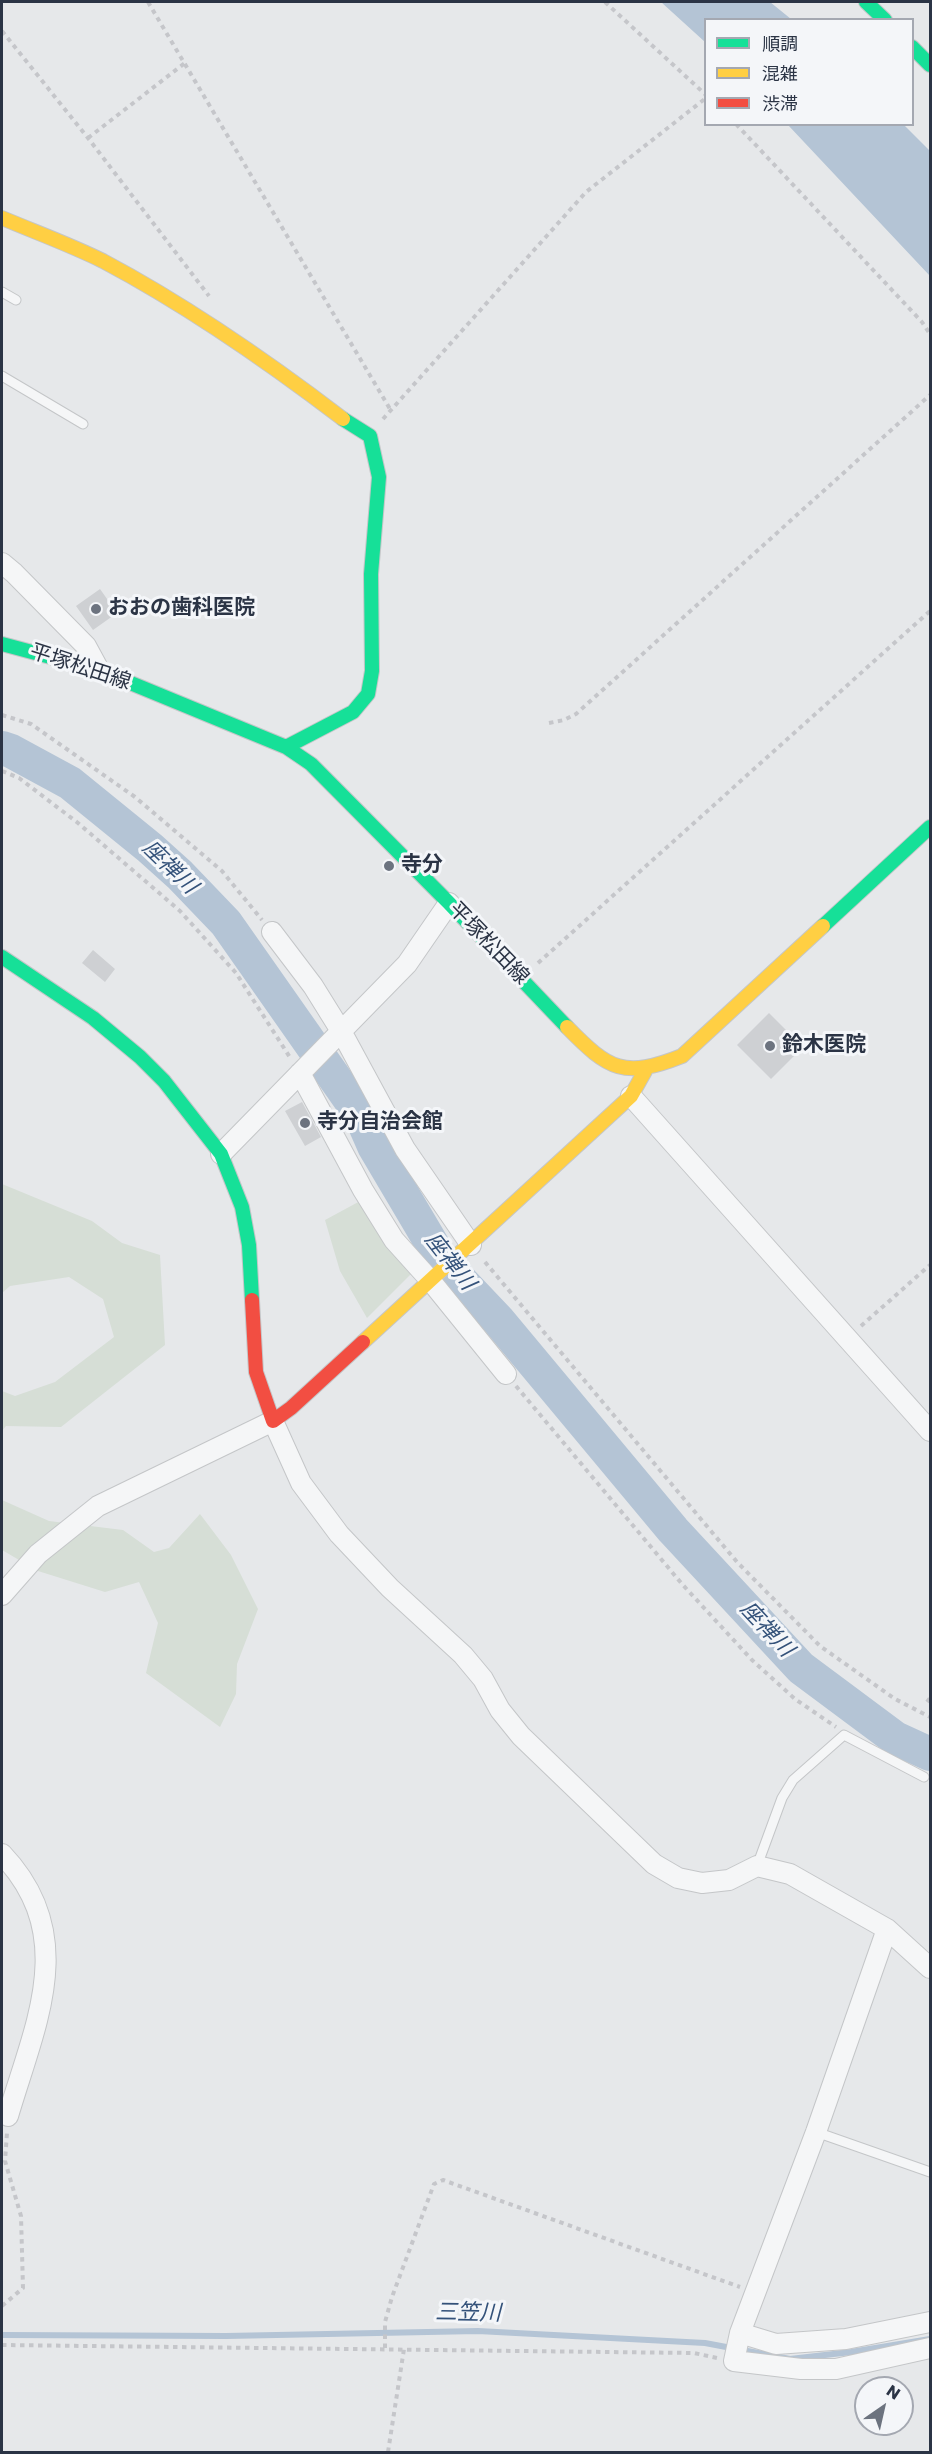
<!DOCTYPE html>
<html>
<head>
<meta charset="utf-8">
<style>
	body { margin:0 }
	#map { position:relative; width:932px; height:2454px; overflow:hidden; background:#e6e8ea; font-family:Poppins,"Noto Sans JP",sans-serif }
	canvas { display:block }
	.frame { position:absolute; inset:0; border:3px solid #2b3445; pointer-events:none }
	.legend { position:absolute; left:704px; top:18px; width:210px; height:108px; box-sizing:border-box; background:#f4f6f9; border:2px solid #a4a8b1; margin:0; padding:8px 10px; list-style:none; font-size:18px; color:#2b3445 }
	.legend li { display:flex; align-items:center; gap:12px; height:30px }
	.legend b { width:30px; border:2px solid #a4a8b1 }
	.north { position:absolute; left:854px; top:2376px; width:60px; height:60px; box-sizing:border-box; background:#f4f6f9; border:2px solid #a4a8b1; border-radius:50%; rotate:34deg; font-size:16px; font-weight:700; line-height:24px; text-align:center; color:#2b3445 }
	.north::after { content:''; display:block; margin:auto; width:21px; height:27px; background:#6c737f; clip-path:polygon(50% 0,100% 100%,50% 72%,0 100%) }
</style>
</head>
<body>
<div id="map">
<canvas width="932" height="2454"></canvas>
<div class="frame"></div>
<ul class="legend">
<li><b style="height:8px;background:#16e098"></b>順調</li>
<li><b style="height:8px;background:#ffcf43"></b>混雑</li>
<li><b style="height:8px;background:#f24e42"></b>渋滞</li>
</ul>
<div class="north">N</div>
</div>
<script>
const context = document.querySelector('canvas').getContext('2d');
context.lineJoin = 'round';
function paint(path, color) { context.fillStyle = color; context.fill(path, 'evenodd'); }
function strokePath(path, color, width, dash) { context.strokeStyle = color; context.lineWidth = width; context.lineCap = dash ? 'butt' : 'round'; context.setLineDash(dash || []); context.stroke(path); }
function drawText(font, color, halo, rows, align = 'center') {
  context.font = font + ' Poppins,"Noto Sans JP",sans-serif'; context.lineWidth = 6; context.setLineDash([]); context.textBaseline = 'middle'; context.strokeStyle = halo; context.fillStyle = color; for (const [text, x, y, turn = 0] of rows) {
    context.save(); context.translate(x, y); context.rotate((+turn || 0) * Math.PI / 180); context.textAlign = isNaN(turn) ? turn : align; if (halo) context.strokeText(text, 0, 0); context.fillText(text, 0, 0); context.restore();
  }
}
paint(new Path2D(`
	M2,1184L92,1221L122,1243L160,1255L165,1345L61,1427L6,1426L2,1431V1391L15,1396L55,1382L114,1337L103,1299L69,1277L10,1286L2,1293Z
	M362,1200L413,1272L367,1318L340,1271L325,1220Z
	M2,1500L49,1521L123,1530L154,1552L169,1548L200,1514L231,1555L258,1609L237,1664L236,1694L220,1727L146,1673L158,1623L139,1582L105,1592L38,1571L2,1550Z`), '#d6ded6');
paint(new Path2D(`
	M661,2H770L791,19L706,20L705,42Z
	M788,125H904L930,151V276Z`), '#b4c4d5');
strokePath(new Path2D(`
	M2,2335L226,2336L478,2331L705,2343L790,2359L851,2352L930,2339`), '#b4c4d5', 6);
strokePath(new Path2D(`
	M2,748L11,751L70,783L150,848L180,875L226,923L360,1114L374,1146L442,1261L498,1320L673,1530L801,1668L895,1738L930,1754`), '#b4c4d5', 34);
paint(new Path2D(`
	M100,589L117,613L93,630L76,606Z
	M93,950L115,969L105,982L82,963Z
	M769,1013L803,1047L771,1079L737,1045Z
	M302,1102L321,1137L305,1146L285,1111Z`), '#ced0d3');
const lane = new Path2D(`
	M2,292L16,300
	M2,376L83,424
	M757,1866L782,1798L793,1780L844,1735L924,1777
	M816,2132L930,2172`);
const street = new Path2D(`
	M2,563L14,573L86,646L99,670
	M272,932L313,986L341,1031L405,1149L471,1245
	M300,1073L363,1190L394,1240L430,1280L506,1374
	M631,1096L930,1431
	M221,1154L407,964L449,903
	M2,1595L38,1554L98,1506L273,1421L301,1483L339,1534L390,1588L463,1655L483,1679L500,1710L521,1736L654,1864L678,1878L702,1883L729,1880L757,1866L790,1874L887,1929L930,1968
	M2,1854C80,1936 35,2024 8,2116
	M887,1929L816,2132L740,2333L734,2361L801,2369H836L930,2348
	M740,2333L776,2344L846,2339L930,2322`);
const fast = new Path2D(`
	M866,2L885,20
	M912,47L930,65
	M2,644L99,670L286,747L311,764L449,903L567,1027
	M286,747L353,712L368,694L372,671L371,574L379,477L370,436L343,419
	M823,926L930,827
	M2,957L93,1018L140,1057L164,1081L221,1154L242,1207L249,1245L252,1300`);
const slow = new Path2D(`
	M2,218C35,232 71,245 103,261C188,306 267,361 343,419
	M567,1027C609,1070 624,1079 682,1056L823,926
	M363,1342L631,1096L645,1071`);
const jam = new Path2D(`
	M252,1300L256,1372L273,1421L291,1408L363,1342`);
strokePath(lane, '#c4c6c8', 11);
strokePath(street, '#c4c6c8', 22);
strokePath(fast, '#c4c6c8', 16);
strokePath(slow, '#c4c6c8', 16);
strokePath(jam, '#c4c6c8', 16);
strokePath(new Path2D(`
	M148,2L390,409
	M605,2L706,95
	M2,31L88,138L209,296
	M736,124L922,322L930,334
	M88,138L185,63
	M383,419L586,192L706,98
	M2,715L31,724L135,797L222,871L262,920
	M549,723L564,720L576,714L930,395
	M2,771L19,778L78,823L180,911L236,973L291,1059
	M538,963L930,611
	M485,1262L737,1562L820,1646L895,1699L930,1717
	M861,1326L930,1265
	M516,1386L682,1584L752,1660L795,1699L836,1727
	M927,1702L930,1698
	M2,2306L23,2288L21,2216L5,2161L7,2133
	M2,2345L694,2353L717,2358
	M385,2348V2322L392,2297L434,2184L443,2180L740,2287
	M388,2452L404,2349`), '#c5c6ca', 4, [4.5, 4.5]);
strokePath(lane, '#f5f6f7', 9);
strokePath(street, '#f5f6f7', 20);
strokePath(fast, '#16e098', 14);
strokePath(slow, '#ffcf43', 14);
strokePath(jam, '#f24e42', 14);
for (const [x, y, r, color] of [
	[96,609,6,"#6c737f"],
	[389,866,6,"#6c737f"],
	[770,1046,6,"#6c737f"],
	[305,1123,6,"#6c737f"]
]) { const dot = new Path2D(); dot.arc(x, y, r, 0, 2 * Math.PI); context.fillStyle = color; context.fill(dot); strokePath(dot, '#f4f6f9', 2); }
drawText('bold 21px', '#2b3445', '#f4f6f9', [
	["おおの歯科医院",108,609],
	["寺分",401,866],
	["鈴木医院",782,1046],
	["寺分自治会館",317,1123]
], 'left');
drawText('21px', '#2b3445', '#f4f6f9', [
	["平塚松田線",80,668,18],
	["平塚松田線",488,944,46]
]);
drawText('italic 22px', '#34527a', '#f4f6f9', [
	["座禅川",169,868,44],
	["座禅川",449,1262,52],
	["座禅川",766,1630,47],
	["三笠川",468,2314,1]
]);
</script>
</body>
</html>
